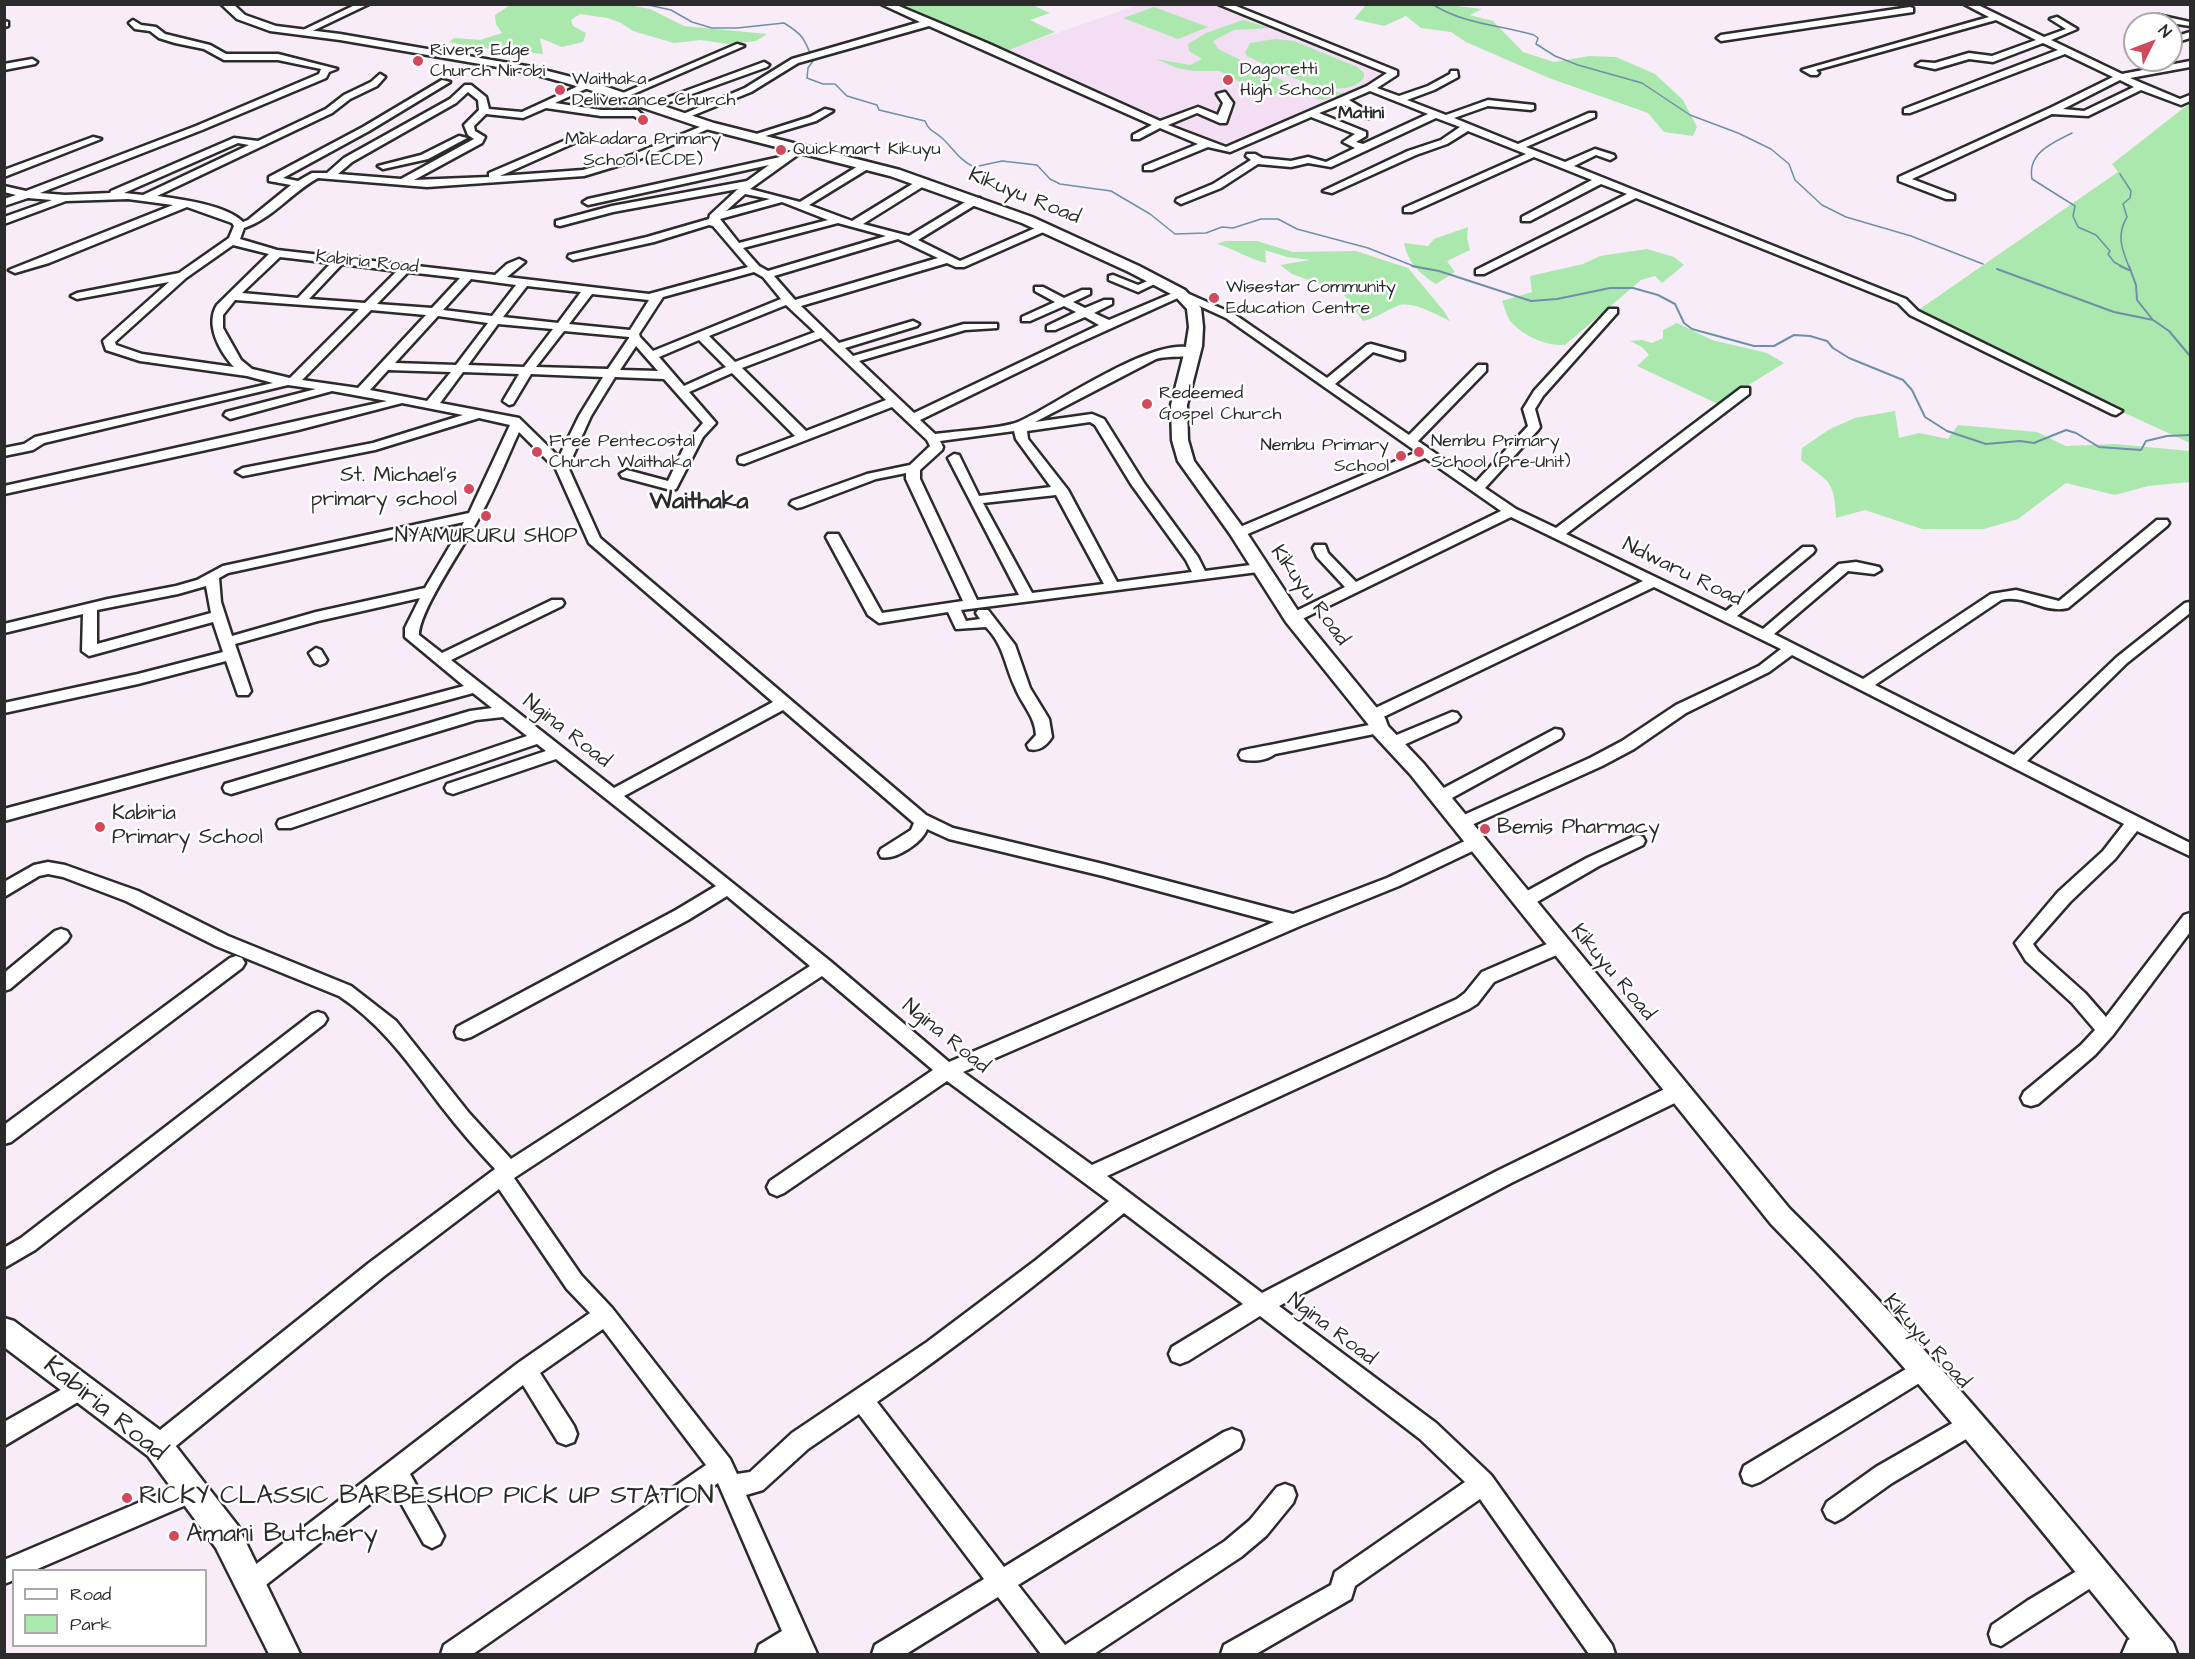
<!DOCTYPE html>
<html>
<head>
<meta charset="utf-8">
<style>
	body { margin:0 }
	#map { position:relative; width:2195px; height:1659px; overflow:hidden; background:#f8ecf8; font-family:"Architects Daughter",sans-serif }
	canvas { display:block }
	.frame { position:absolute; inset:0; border:6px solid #2b2b2b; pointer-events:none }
	.legend { position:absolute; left:12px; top:1569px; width:195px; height:78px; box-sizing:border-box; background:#fff; border:2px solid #aaa; margin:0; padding:8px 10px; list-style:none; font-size:18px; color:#2b2b2b }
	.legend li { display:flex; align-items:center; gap:12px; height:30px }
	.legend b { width:30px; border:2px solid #aaa }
	.north { position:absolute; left:2123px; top:12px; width:60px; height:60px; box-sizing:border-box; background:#fff; border:2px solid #aaa; border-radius:50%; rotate:48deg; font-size:16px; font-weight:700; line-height:24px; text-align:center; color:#2b2b2b }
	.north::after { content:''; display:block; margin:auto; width:21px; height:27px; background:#d1495b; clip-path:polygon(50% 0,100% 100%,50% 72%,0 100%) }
</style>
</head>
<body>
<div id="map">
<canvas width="2195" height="1659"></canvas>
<div class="frame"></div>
<ul class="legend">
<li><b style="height:8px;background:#fff"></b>Road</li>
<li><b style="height:16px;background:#aae8ae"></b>Park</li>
</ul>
<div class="north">N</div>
</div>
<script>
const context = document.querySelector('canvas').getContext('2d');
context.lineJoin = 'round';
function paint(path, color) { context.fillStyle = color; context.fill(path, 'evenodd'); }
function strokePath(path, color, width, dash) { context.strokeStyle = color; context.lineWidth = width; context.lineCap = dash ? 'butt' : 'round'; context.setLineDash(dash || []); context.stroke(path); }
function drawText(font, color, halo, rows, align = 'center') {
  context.font = font + ' "Architects Daughter",sans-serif'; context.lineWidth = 5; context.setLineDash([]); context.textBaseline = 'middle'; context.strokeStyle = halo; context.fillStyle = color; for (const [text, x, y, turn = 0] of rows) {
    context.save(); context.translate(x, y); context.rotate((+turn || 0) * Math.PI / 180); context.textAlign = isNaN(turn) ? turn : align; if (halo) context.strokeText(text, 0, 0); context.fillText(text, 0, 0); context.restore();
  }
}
paint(new Path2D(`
	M1138,5H1214L1392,73L1367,88L1231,147L1215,146L1097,94L1100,92L1008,50Z`), '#f3def3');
paint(new Path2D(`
	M512,4L629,5L650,9L684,26L767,34L756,41L727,44L701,40L674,43L633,31L621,23L608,18L580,14L571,20L573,26L586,33L583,42L562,47L540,38L543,54L472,47L449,42L454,38L480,40L502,33L496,24L495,15Z
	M890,5H1032L1050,13L1030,20L1055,32L1004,52Z
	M1447,5L1482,9L1470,15L1493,21L1523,52L1554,62L1589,56L1616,57L1655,74L1683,100L1697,127L1693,136L1664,132L1648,113L1549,78L1466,42L1451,32L1421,28L1406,16L1384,26L1354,19L1366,5Z
	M1154,7L1208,27L1178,39L1123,18Z
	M1243,20L1270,28L1234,30L1213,41L1218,49L1302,90L1347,93L1323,100L1293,93L1263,94L1219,71H1194L1177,68L1156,59L1190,65L1202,59L1189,51L1188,44L1206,33Z
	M1275,39L1294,41L1357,67L1364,73V78C1339,107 1273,68 1247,56L1245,53L1250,43Z
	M2190,103V443L1911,315L2118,172L2112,164Z
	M1468,227L1467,238L1470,250L1447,261L1455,272L1436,284C1420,274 1408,263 1404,243L1428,246L1434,239Z
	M1225,241H1257L1293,252L1356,251L1408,268L1444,311L1450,321C1436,315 1412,300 1397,306C1383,312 1379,317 1363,321L1342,292L1292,274L1280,265L1310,260L1287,257L1265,250L1266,263C1249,259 1235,249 1217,244Z
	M1647,249L1674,257L1684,265L1662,283L1655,276L1641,280L1565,345C1546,346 1525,337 1512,323C1507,318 1505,308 1502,301L1532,292L1530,276L1583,264L1600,256Z
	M1677,323L1712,340L1767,353L1784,363L1718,404L1637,366L1649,355L1642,347L1630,341L1642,340L1652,343L1663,338V330Z
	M1895,411L1899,438L1919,433L1948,439L1958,425L2037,432L2066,446L2115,444L2190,451V482L2148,486L2115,495L2066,483L2018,519L1984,529H1922L1865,510L1836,518C1834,480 1830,483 1801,460L1802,448L1830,429L1855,418Z`), '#aae8ae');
strokePath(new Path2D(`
	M644,4L671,10L692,22L712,28H737L784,23C804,35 805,40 813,61L808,68L807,78L823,84H835L847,96L877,105L879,110L925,121C929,131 934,131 942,138C953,148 959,160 974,167L1002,161L1037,165L1050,179L1060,184L1111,191L1150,214L1175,234L1206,233L1222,227L1233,228L1261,219H1278L1297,229L1368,248L1416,267
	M1432,4C1463,24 1499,25 1534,35L1538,38L1536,44L1555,56L1578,65L1642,83L1690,115L1738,133L1771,149L1789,164L1795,180L1822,205L1846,217L1911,236L1983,264
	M2072,133C2052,143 2027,153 2032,179L2075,206L2073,216L2078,227L2096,235L2110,251L2108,254L2114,262L2123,267
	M2120,174L2131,191L2130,198L2123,204L2127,217C2116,235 2122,249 2129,267`), '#6f8fa7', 1.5);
strokePath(new Path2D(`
	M1412,266L1439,271L1531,301L1557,299L1610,288H1633L1658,295L1675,304L1684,323L1692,329L1754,346H1774L1794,335L1810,336L1827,341L1833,348L1849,358L1903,380L1912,390L1925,417L1947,431L1986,444L2020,441L2034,443L2066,430L2076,433L2099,447L2141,450L2146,441L2167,436L2190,435
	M2120,266L2129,270
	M2129,266L2136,285L2137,300L2153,320
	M1997,269L2114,312L2153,320L2169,331L2190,356`), '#6f8fa7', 2);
const minor = new Path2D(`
	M357,4H369L304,35L297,33Z
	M881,4H894L987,43L1160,121L1198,107L1218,115L1223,103L1217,94L1225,92L1233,103L1226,123H1220L1197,113L1168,125L1226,147L1367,86L1387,73L1218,4H1231L1397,71V75L1377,88L1399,96L1428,86L1450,74L1451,71H1457L1458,77L1434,90L1407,100L1446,115L1488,100L1534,105V109L1531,110L1488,106L1454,118L1518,144L1589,113H1595V117L1526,147L1565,162L1595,149L1614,155L1615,157L1610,160L1596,155L1574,166L1906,299L1918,311L2122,411L2116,415L2112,414L1910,315L1898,303L1636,198L1484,274H1476V270L1627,194L1601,184L1530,221H1522V217L1592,180L1534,157L1412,212H1404V208L1526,154L1468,131L1447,144L1416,155L1332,193L1323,191L1408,151L1441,140L1460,127L1436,118L1331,167L1308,163L1291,167L1258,164L1221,188L1181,204L1176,201L1177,199L1213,184L1251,160L1246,156L1247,154H1255L1262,158L1291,161L1308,157L1326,162L1355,148L1343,142L1355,134L1311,117L1230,152L1208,147L1152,170H1144V166L1198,144L1160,128L1139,139H1133V135L1152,125L929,26L798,63L751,92L684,119L676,117L745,88L792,59L920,22ZM1370,91L1428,114L1363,144L1356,142L1366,136V132L1319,113L1342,104L1366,118H1372V114L1349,100Z
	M1964,4H1976L2044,37L2066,29L2050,19L2057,17L2077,29L2051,40L2122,74L2190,61V67L2130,78L2180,99L2190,95V101L2181,105L2141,90L2088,116L2052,114L1912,179L1954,195V199H1946L1899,181V177L2050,108L2113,77L2065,54L1910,113H1904V109L2058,50L2043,43L1993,62L1969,59L1935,69L1916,65L1921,62L1935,63L1969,53L1992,56L2036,40L1996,20L1816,70L1819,73L1817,75H1811L1802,70L1989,17ZM2120,80L2134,87L2084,111L2063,109Z
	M1910,7L1913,8V12L1721,41L1717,38L1721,35Z
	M2158,15L2190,22V26L2158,21L2144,24L2134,23Z
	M133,20L141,25L156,27L165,34L210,45L226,54H278L337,69L329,72L326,78L202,130L40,193L65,195L110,193L111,191L234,138L258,141L326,109L344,95L371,82L380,74L385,77L377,86L350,99L332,113L157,196C179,199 227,205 243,222L248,220L291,185L269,181V177L363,127L442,80L450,82L369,131L283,178L298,181L312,173H327L344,158L450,99L465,85H471L486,97L489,109L522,112L587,82L592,85L590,87L555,103L601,110H637L645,117L640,120L634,116H601L546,108L523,118L486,114L474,126L475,131L485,137L482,143L414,180L489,177V173L580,134L583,135V139L500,176L583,170L632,155L707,124L715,126L640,159L584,176L427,187L318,178C292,192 272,219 244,228L240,239L277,250L495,275L507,264L519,259L525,262L507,277L649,294L748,267L713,226L709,225L654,242L573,260L568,257L569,255L647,237L709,219L710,215L738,189L613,212L560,226L556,225V221L612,206L747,181L769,165L588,205L583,202L588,199L780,157L799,146L804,149L803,151L750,189L800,202L863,163H871V167L809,205L852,221L919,180H927V184L863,224L909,236L972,198H980V202L918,240L960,261L1040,226H1048V230L964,267H956L947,263L801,306L839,343L913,321L919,324L917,326L845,348L853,356L964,324H997V328L965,330L859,361L914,413L1099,325L1085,317L1055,330H1047V326L1076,312L1064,306L1030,321H1022V317L1055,302L1035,291V287H1043L1064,298L1082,290H1090V294L1073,302L1085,308L1104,300H1112V304L1094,313L1109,320L1180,290L1234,314L1327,378L1367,345L1371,344L1404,353V359L1400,360L1373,352L1335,384L1409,435L1478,365H1486V371L1418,441L1476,482L1528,426L1523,409L1534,391L1609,309H1617V313L1543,396L1535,409L1540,427L1538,430L1485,488L1516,509L1556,528L1741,388H1749V394L1566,534L1726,611L1803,547H1813L1815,550L1813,553L1737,616L1763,629L1839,564L1856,562L1879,567L1881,570L1874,574L1848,571L1774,634L1863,679L1991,594L2016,590L2059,601L2157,520H2167L2169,523L2167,526L2068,608C2044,614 2025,594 2001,600L1875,685L2014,755L2117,657L2185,603L2190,602V613L2127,663L2027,761L2190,843V856L2137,831L2115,859L2070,902L2033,944L2038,951L2085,993L2106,1017L2184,915L2190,913V932L2113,1035L2095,1055L2038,1104L2031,1106L2024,1104L2021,1098L2024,1092L2081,1045L2095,1030L2072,1003L2026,961L2015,943L2058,892L2103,851L2124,824L1792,655L1769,672L1686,713L1634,749L1602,766L1467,827H1455L1453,823L1455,819L1590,758L1622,741L1676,705L1759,666L1781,649L1654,587L1377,720H1367L1364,716L1367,712L1643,581L1511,517L1298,621H1288L1286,618L1288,615L1345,587L1317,557L1313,548L1315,545H1325L1328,553L1356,582L1501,511L1425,458L1243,536H1233L1231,533L1233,530L1417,452L1226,318L1180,297L1072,346L920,420L935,434C956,431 1000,429 1018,422C1050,409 1168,325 1198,352C1189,359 1169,355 1156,359L1035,422L1092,414L1104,419L1144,483L1198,557L1205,571L1258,564L1265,568L1258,572L961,610L966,621L980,619L976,613L978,610H988L1015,645L1030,688L1049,719L1052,737C1047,745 1039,752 1029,749L1027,745L1036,735C1035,716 1022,705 1015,687C1005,666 1004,645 986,627L956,629L948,612L879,623L868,615L826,537L828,534H838L882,613L963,601L906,479V473L876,479L802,507L797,508L790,504L792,501L867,474L910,465L930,446L927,440L892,407L744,464L739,463L738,460L739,457L795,436L732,373L689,392L716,423L703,437L676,489L671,490L622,477L620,474L627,470L668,481L686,443L703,423L664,379L615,377L591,416L568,467L600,538L926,815L953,828L1103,864L1293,914L1387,878L1469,839H1481L1483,843L1481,847L1399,886L1300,926L963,1072L1092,1165L1457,999L1465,993L1482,972L1554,941L1560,939L1566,941L1569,946L1566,951L1494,982L1477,1004L1469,1009L1107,1176L1262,1293L1497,1171L1673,1085L1680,1083L1687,1085L1690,1091L1687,1097L1511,1183L1279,1306L1436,1423L1491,1475L1612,1645L1615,1654H1589L1480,1499L1355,1586L1351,1599L1256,1654H1221L1224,1645L1331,1585L1335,1572L1465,1482L1420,1439L1260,1316L1188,1361L1180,1364L1172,1361L1169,1354L1172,1347L1243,1304L1124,1213C1044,1279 962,1343 877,1402L1004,1567L1224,1432L1232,1429L1240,1432L1243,1440L1240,1448L1018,1585L1065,1645L1225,1541L1250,1520L1277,1487L1285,1484L1293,1487L1296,1495L1293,1503L1266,1536L1241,1557L1094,1654H1041L998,1597L906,1654H872L875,1645L984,1579L859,1414L808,1449L763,1490L746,1495L817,1654H756L759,1645L782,1631L718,1483L473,1654H441L444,1645L706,1465L603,1329L540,1373L574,1426L577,1434L574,1442L566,1445L558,1442L523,1385L410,1474L440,1528L444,1536L440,1544L432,1548L424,1544L392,1487L258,1591L250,1595L242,1591L238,1583L242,1575L518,1363L590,1313L567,1289L499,1189L383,1277L166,1454L158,1457L150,1454L147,1446L150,1438L369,1263L495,1169C476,1149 458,1128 441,1106C410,1065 383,1025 339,996L216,946L126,901L63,877L48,874L39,876L4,897V882L34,865L48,862L65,865L138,891L228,936L351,986L396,1021L469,1113L511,1159L810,966L727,896L688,920L471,1037L464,1039L457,1037L455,1032L457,1027L676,910L716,886L556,759L453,794L447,792L445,788L447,784L546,751L537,744L291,828H279L277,824L279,820L527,736L503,717L476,720L231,794L225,792L223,788L225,784L470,711L492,708L473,693L4,821V809L464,686L405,637V628L420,598L318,621L235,644L251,691L248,695H238L226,661L138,684L4,713V703L138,674L223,652L213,622L89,656L82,651L83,614L4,633V624L108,599L176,586L197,580L223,566L469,513L510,425L479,418L375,450L243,476L236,472L243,468L373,443L463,415L402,403L298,430L4,494V486L387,401L332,391L230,419L224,415L226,412L316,389L288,385L44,443L33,450L4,456V448L24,444L35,437L273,383L247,376L140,361L106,350L103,341L105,339L169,282L77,299L71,296L77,293L179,273L229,238L234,226L232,223L187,207L49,263L15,273L9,270L173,205L128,199L66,201L4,224V217L52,200L28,198L4,206V199L16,195L4,192V186L26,191L196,126L319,74L321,69L278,60H224L204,49L175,43L159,38L150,31L135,29L129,23ZM468,92L478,100L479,110L464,125L468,135L474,139L401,179L338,174L352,162L456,103ZM238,143L249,145L143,195L124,193ZM745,194L770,199L726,211ZM782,202L828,220L739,243L720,219ZM838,223L886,236L768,271L759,266L743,248ZM898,239L938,258L795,300L774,276ZM233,245L269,254L217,305C205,324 219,351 234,367L142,354L116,345L115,342L186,278ZM280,257L331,263L298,298L242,293ZM342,264L397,271L365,303L309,299ZM408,272L460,278L432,308L377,304ZM754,272L763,277L781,299L653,351L640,337L639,334L663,297ZM471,279L516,285L492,316L443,310ZM527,286L581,292L558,323L503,317ZM592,294L649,300L630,330L569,324ZM235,300L359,309L290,378L252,369L241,360L223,328V315ZM786,305L815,332L735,362L709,336ZM371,310L426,315L358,388L302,380ZM438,316L488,323L456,365L395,363ZM498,324L553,329L524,367L468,365ZM564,331L629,337V338L608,369L536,367ZM821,338L886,400L806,431L742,368ZM699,340L726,367L684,386L659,357ZM636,346L658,371L620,370ZM388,370L451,372L427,401L370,390ZM463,372L519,374L503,401L509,405L513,404L531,374L603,377L579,416L559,457L519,418L440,403ZM1090,422L1095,425L1131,484L1186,560L1192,572L1117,582L1068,490L1028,439L1027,431ZM1014,431L1016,439L1051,487L979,496L959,455L954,454L948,458L1019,595L977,600L920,479V470L942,450L943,447L940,441ZM519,432L556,469L589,543L773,702L614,788L451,660L562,606L564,603L562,600H552L442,653L419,635C419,610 467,542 480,516C495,489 506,460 519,432ZM1056,495L1104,584L1032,593L983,503ZM464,522L425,588L316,612L232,636L221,602L219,578L228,573ZM206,586L211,613L97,644V610L178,594ZM783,710L914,823L911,830L881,849L879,853L881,857C895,861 923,842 927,829L949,839L1103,876L1274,922L949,1062L830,961L624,796ZM822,976L933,1070L770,1181L767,1187L770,1193L777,1196L784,1193L947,1081L1109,1201L1036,1260L927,1342L792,1433L750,1472L737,1474L730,1459L612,1308L581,1275L514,1178Z
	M4,21L8,22V26L4,27Z
	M2190,32V38L2171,44V38Z
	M737,44L744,46L624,98L616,96Z
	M32,59L37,62L35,64L4,70V64Z
	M764,62L769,65L767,67L653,108L645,106Z
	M825,109L833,111L816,121L752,140L747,137L810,117Z
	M459,136L467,138L428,159L383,169L378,166L421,155Z
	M93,137L101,139L4,177V170Z
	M1113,275L1138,285L1157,277L1163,280L1138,292L1109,280V276Z
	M316,648L321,650L327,660L325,663L320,665L315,663L309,653Z
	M1452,712L1457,713L1460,717L1457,721L1399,747H1387L1385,743L1387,739Z
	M1379,723L1384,724L1387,728L1384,732L1275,754C1266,761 1252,762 1241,759L1239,755L1241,751C1251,748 1260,747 1270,745Z
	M1555,729L1561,730L1563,734L1561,738L1450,799L1438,802L1432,800L1430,796L1432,792L1440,790Z
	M1637,835L1643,837L1645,841L1643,845L1599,866L1530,906L1524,907L1518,906L1515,901L1518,896L1587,858Z
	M61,929L67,931L70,936L67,941L10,989L4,991V973L55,931Z
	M236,956L242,958L245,963L242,968L11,1142L4,1144V1125L230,958Z
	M318,1012L324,1014L327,1019L324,1024L35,1250L4,1268V1248L21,1238L312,1014Z
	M1921,1360L1929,1363L1932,1370L1929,1377L1760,1482L1752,1485L1744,1482L1741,1474L1744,1466Z
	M80,1379L88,1382L91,1389L88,1396L4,1446V1422Z
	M1970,1413L1978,1416L1981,1424L1978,1432L1892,1483L1843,1518L1835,1522L1827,1518L1823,1510L1827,1502L1876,1467Z
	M192,1480L200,1483L203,1491L200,1499L35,1570H14V1580L4,1584V1560Z
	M2095,1560L2103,1564L2107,1572L2103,1580L2001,1646L1992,1643L1989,1634L1992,1625L2027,1601Z
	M2151,1630L2160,1633L2163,1642L2160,1651L2152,1654H2122L2128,1640Z`);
const major = new Path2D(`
	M221,4H233L245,15L276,26L340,34L532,67L595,83L714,123L900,170L1032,217L1139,266L1185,290L1201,308L1203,327L1202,346L1187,405L1188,440L1194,461L1247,533L1300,614L1385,718L1388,726L1424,764L1789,1208C1927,1344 2050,1494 2173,1643L2177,1654H2142C2023,1507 1904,1359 1771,1224L1410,774L1372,733L1368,724L1286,622L1230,534L1178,461L1172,440L1171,405L1186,346L1189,327L1187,309L1175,296L1129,272L1022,223L890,176L706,129L587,89L527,72L340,40L270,31L237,19Z
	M4,1318L14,1321L168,1436L238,1526L300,1654H269L216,1548L148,1456L4,1347Z`);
strokePath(minor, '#2b2b2b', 5);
strokePath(major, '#2b2b2b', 5);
paint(minor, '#fff');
paint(major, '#fff');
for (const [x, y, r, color] of [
	[418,61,6,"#d1495b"],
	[1228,80,6,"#d1495b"],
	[560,90,6,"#d1495b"],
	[643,120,6,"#d1495b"],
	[781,150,6,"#d1495b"],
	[1214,298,6,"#d1495b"],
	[1147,404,6,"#d1495b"],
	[537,452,6,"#d1495b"],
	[1419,452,6,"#d1495b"],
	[1401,456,6,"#d1495b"],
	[469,489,6,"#d1495b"],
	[486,516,6,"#d1495b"],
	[100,827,6,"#d1495b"],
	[1485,829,6,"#d1495b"],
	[127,1498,6,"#d1495b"],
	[174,1536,6,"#d1495b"]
]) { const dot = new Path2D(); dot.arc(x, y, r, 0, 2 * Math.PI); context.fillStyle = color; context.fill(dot); strokePath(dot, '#fff', 2); }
drawText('18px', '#2b2b2b', '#fff', [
	["Rivers Edge",430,51],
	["Church Nirobi",430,72],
	["Dagoretti",1240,70],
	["High School",1240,91],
	["Waithaka",572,80],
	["Deliverance Church",572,101],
	["Makadara Primary",643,140,"center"],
	["School (ECDE)",643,161,"center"],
	["Quickmart Kikuyu",793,150],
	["Wisestar Community",1226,288],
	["Education Centre",1226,309],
	["Redeemed",1159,394],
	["Gospel Church",1159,415],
	["Free Pentecostal",549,442],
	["Church Waithaka",549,463],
	["Nembu Primary",1431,442],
	["School (Pre-Unit)",1431,463],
	["Nembu Primary",1389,446,"right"],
	["School",1389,467,"right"]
], 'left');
drawText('bold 18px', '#2b2b2b', '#fff', [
	["Matini",1361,114]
]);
drawText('18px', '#2b2b2b', '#fff', [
	["Kabiria Road",367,263,6]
]);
drawText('21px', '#2b2b2b', '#fff', [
	["Kikuyu Road",1024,197,22],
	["Ndwaru Road",1682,573,26],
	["Kikuyu Road",1309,596,54],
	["Ngina Road",566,732,38],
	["Kikuyu Road",1612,973,50],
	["Ngina Road",945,1037,39],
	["Ngina Road",1331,1330,37],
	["Kikuyu Road",1926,1342,48]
]);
drawText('21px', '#2b2b2b', '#fff', [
	["St. Michael's",457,477,"right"],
	["primary school",457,501,"right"],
	["NYAMURURU SHOP",486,538,"center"],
	["Kabiria",112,815],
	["Primary School",112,839],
	["Bemis Pharmacy",1497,829]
], 'left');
drawText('bold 24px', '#2b2b2b', '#fff', [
	["Waithaka",699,503]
]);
drawText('26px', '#2b2b2b', '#fff', [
	["Kabiria Road",104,1410,39]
]);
drawText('26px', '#2b2b2b', '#fff', [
	["RICKY CLASSIC BARBESHOP PICK UP STATION",139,1498],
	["Amani Butchery",186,1536]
], 'left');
</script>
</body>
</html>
